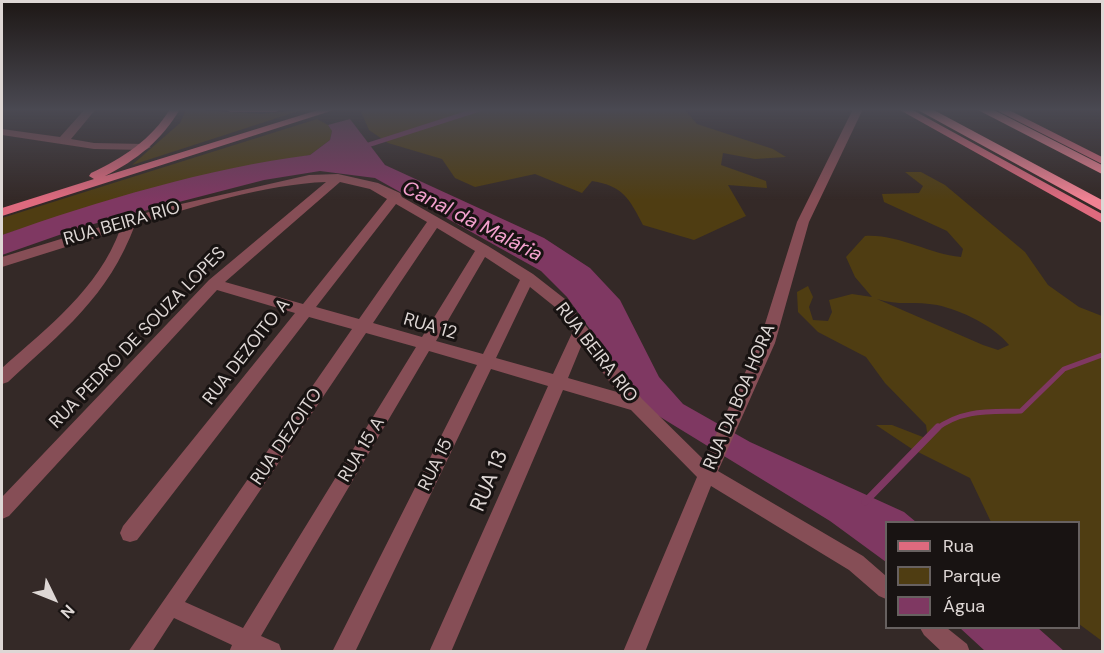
<!DOCTYPE html>
<html>
<head>
<meta charset="utf-8">
<style>
	body { margin:0 }
	#map { position:relative; width:1104px; height:653px; overflow:hidden; background:#342927; font-family:"DM Sans",sans-serif }
	canvas { display:block }
	.frame { position:absolute; inset:0; border:3px solid #ded7d5; pointer-events:none }
	.legend { position:absolute; left:885px; top:521px; width:195px; height:108px; box-sizing:border-box; background:#181312; border:2px solid #676160; margin:0; padding:8px 10px; list-style:none; font-size:18px; color:#ded7d5 }
	.legend li { display:flex; align-items:center; gap:12px; height:30px }
	.legend b { width:30px; border:2px solid #676160 }
	.north { position:absolute; left:24px; top:569px; width:60px; height:60px; -webkit-text-stroke:4px #181312; paint-order:stroke; rotate:133deg; font-size:16px; font-weight:700; line-height:24px; text-align:center; color:#ded7d5 }
	.north::after { content:''; display:block; margin:auto; width:21px; height:27px; background:#ded7d5; clip-path:polygon(50% 0,100% 100%,50% 72%,0 100%) }
</style>
</head>
<body>
<div id="map">
<canvas width="1104" height="653"></canvas>
<div class="frame"></div>
<ul class="legend">
<li><b style="height:8px;background:#de6a7e"></b>Rua</li>
<li><b style="height:16px;background:#4f3d12"></b>Parque</li>
<li><b style="height:16px;background:#7f3862"></b>Água</li>
</ul>
<div class="north">N</div>
</div>
<script>
const context = document.querySelector('canvas').getContext('2d');
context.lineJoin = 'round';
function paint(path, color) { context.fillStyle = color; context.fill(path, 'evenodd'); }
function strokePath(path, color, width, dash) { context.strokeStyle = color; context.lineWidth = width; context.lineCap = dash ? 'butt' : 'round'; context.setLineDash(dash || []); context.stroke(path); }
function drawText(font, color, halo, rows, align = 'center') {
  context.font = font + ' "DM Sans",sans-serif'; context.lineWidth = 6; context.setLineDash([]); context.textBaseline = 'middle'; context.strokeStyle = halo; context.fillStyle = color; for (const [text, x, y, turn = 0] of rows) {
    context.save(); context.translate(x, y); context.rotate((+turn || 0) * Math.PI / 180); context.textAlign = isNaN(turn) ? turn : align; if (halo) context.strokeText(text, 0, 0); context.fillText(text, 0, 0); context.restore();
  }
}
paint(new Path2D(`
	M186,109L262,114L305,109L132,165L180,123Z
	M367,109H684L697,124L773,149L786,157L755,159L723,153L721,165L766,181L767,188L728,185L746,216L694,240L643,225C629,198 623,186 592,181L582,193L535,174L475,187L455,178L442,159L388,143L369,130L361,112Z
	M317,119L328,125L332,131L330,140L310,155L151,189L2,235V218Z
	M905,172H921L945,185L1025,252L1048,285L1079,307L1102,316V641L1079,624L1078,522H991L970,478L912,449L876,425H892L928,439L926,425L885,383L866,357L818,332L798,312L797,292L808,286L813,297L809,307L813,320L828,321L832,312L829,300L852,294L872,297L855,277L846,257L865,236C899,234 928,254 961,257L963,249L947,231L884,202L882,194L919,193L923,186ZM877,299C897,306 917,301 937,305C961,310 994,326 1009,345L998,350L983,345Z`), '#4f3d12');
paint(new Path2D(`
	M350,119L385,165L544,238L590,268L620,300L659,377L683,404L750,442L904,512L916,522H886V562L830,521L657,415L641,401L567,297L541,271L375,178L320,171L264,180L82,227L2,255V235C98,201 208,168 310,155L330,140L332,131L328,125Z
	M960,628H1038L1064,651H985Z`), '#7f3862');
strokePath(new Path2D(`
	M365,146L480,109`), '#7f3862', 4.5);
strokePath(new Path2D(`
	M936,429C963,409 989,412 1021,411L1064,369L1102,355`), '#7f3862', 5);
strokePath(new Path2D(`
	M865,502L938,427`), '#7f3862', 7);
paint(new Path2D(`
	M85,109H96L71,139L94,143L145,144L151,147L145,150L94,149L2,135V129L60,137Z
	M853,109H863L809,222L775,343L718,471L863,556L886,576V599L879,596L849,570L711,486L645,652H623L697,477L631,410L563,390L451,652H429L548,386L491,369L355,652H332L477,365L429,351L261,636L279,644L282,652H229L232,645L174,618L152,652H128L352,329L309,317L137,540L130,542L123,540L120,533L123,526L295,313L217,290L9,516L2,519V497L209,280L326,182C267,184 191,207 135,225C108,297 62,332 8,382L2,384V368C48,327 98,289 120,230L2,267V257L159,209L309,175L338,174L378,183L400,193L402,197L488,246L533,274L565,299L642,399L704,460L759,343L797,222ZM340,182L370,189L387,199L303,304L225,282ZM396,204L427,222L359,319L316,307ZM437,228L475,251L422,337L373,323ZM485,257L520,280L483,354L436,341ZM530,287L555,307L573,331L553,374L496,358ZM366,333L416,347L243,628L185,602ZM582,344L617,392L568,378Z
	M920,628H947L967,644L970,652H942L924,635Z`), '#864e56');
paint(new Path2D(`
	M170,109H180C162,140 137,160 105,176L321,109H337L2,216V208L94,179L89,176L91,173C123,158 151,140 170,109Z
	M225,109H281L276,112H230Z
	M898,109H911L1102,214V223Z
	M994,109H1007L1102,157V164Z`), '#de6a7e');
paint(new Path2D(`
	M916,109H932L1102,200V211Z
	M976,109H992L1102,165V174Z`), '#f18293');
const sky = context.createLinearGradient(0, 0, 0, 200);
sky.addColorStop(0, '#1d1715');
sky.addColorStop(0.55, '#4a4952');
sky.addColorStop(1, '#4a495200');
context.fillStyle = sky;
context.fillRect(0, 0, 1104, 200);
drawText('18px', '#ded7d5', '#181312', [
	["RUA BEIRA RIO",122,224,-16],
	["RUA 12",430,327,16],
	["RUA PEDRO DE SOUZA LOPES",138,338,-46],
	["RUA DEZOITO A",247,352,-52],
	["RUA BEIRA RIO",596,353,52],
	["RUA DA BOA HORA",740,397,-67],
	["RUA DEZOITO",287,437,-56],
	["RUA 15 A",362,450,-59],
	["RUA 15",436,465,-64]
]);
drawText('italic 20px', '#f4a1ce', '#181312', [
	["Canal da Malária",472,222,27]
]);
drawText('21px', '#ded7d5', '#181312', [
	["RUA 13",490,481,-67]
]);
</script>
</body>
</html>
